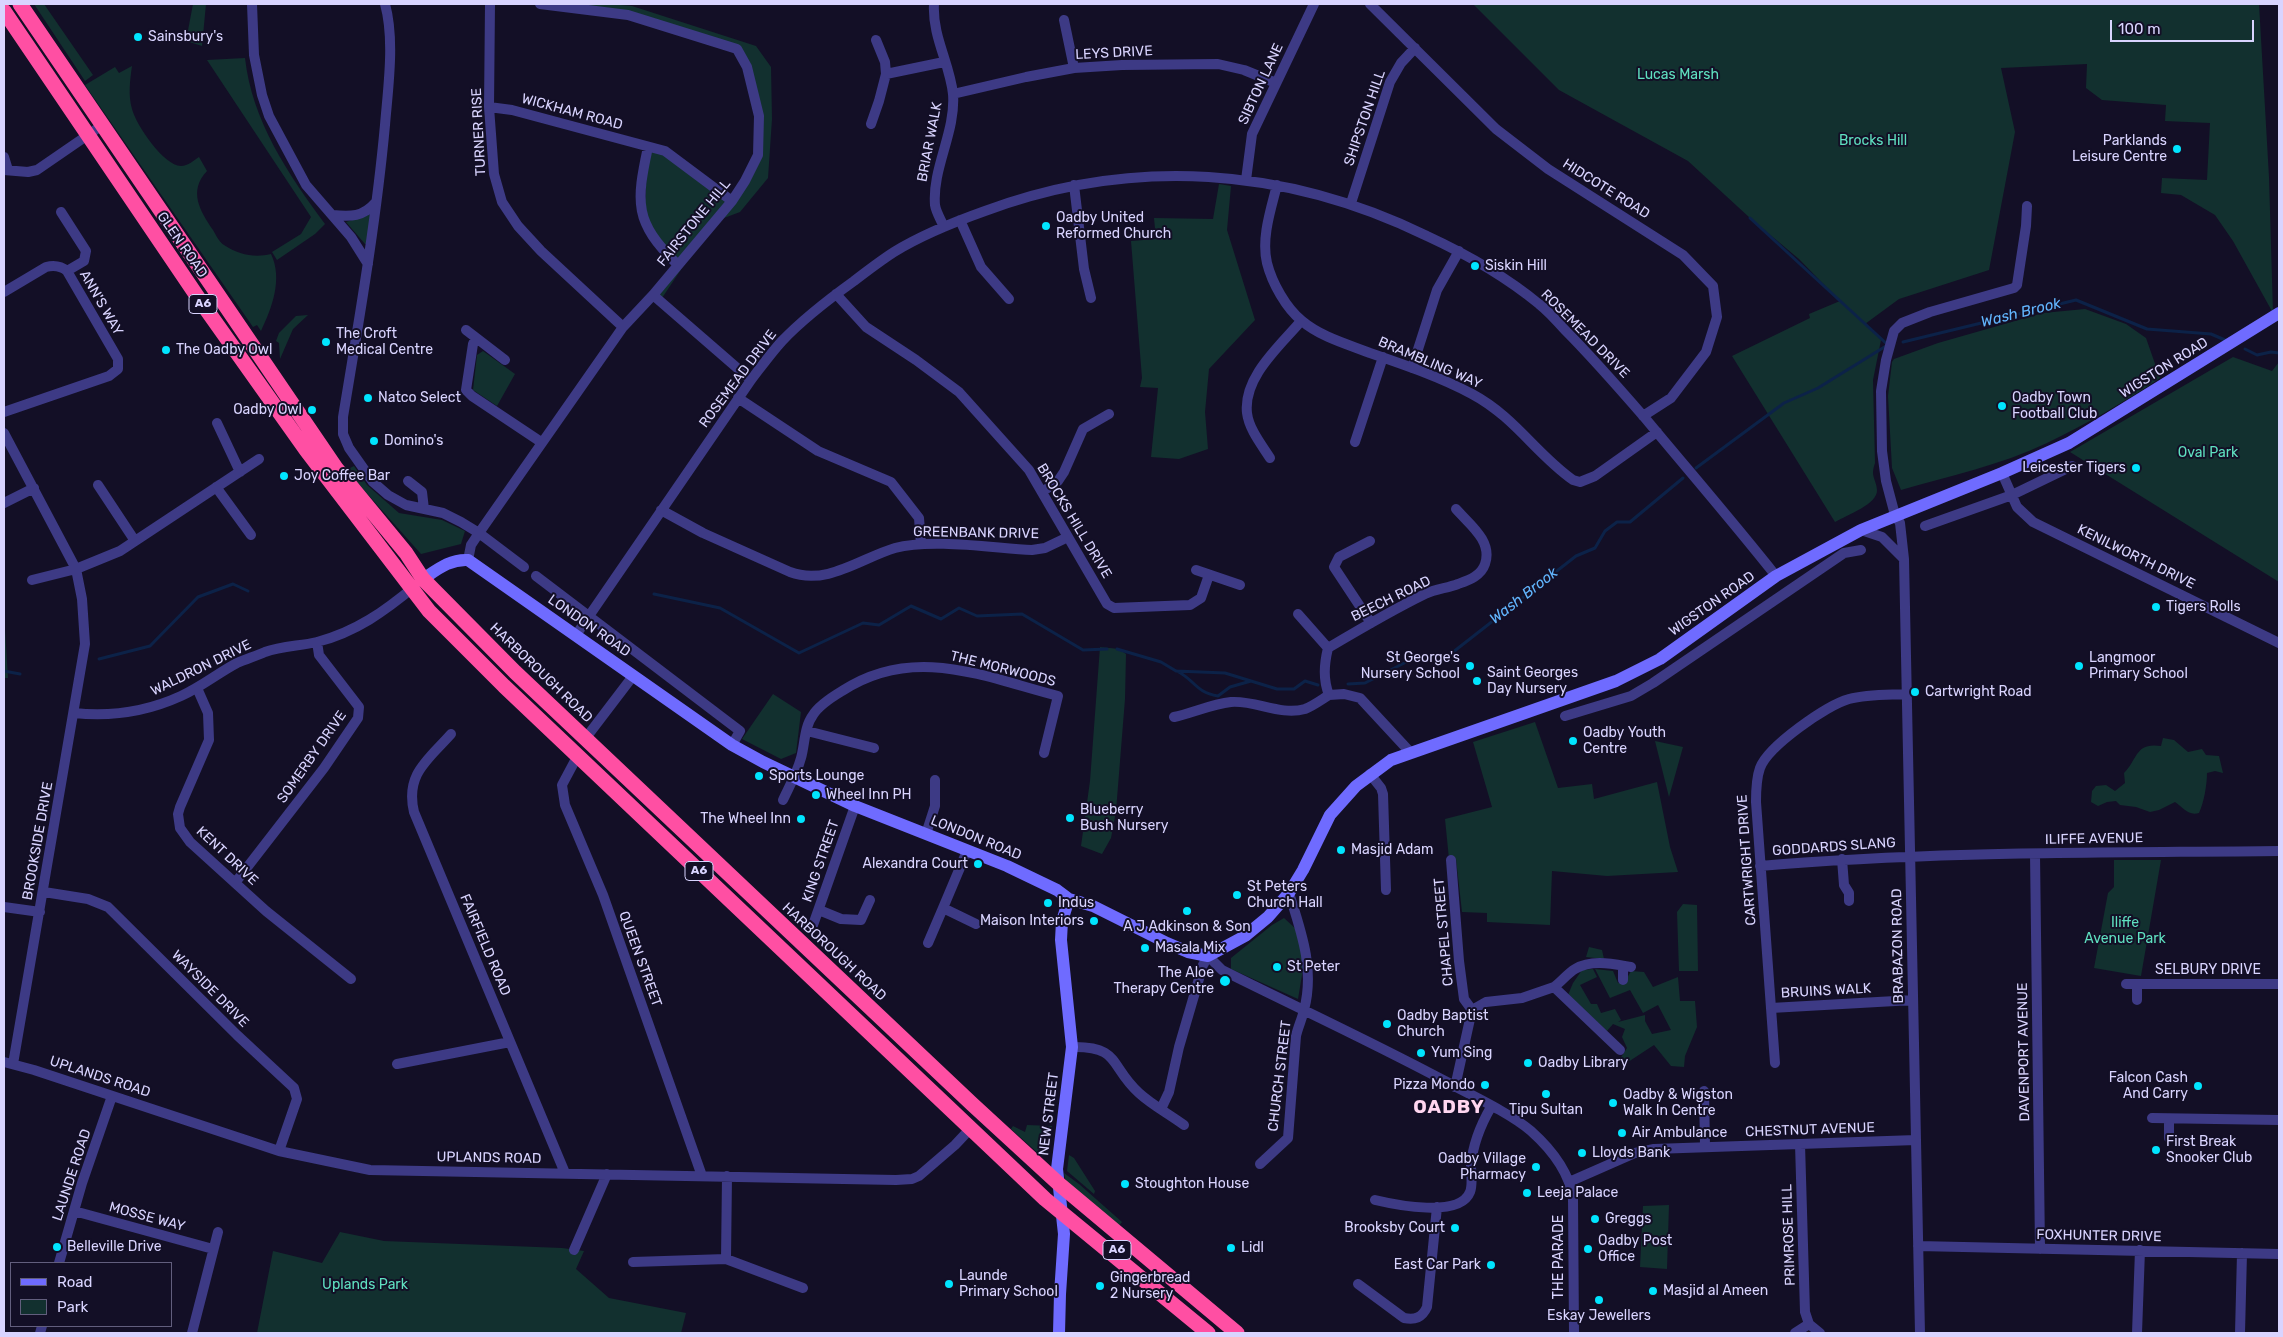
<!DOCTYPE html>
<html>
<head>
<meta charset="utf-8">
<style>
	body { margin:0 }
	#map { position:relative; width:2283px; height:1337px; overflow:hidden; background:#130f26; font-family:Rubik,sans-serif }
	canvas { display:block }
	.frame { position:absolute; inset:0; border:5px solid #d9d4ff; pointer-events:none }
	.legend { position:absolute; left:10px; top:1262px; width:162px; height:65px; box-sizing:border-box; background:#130f26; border:1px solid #625e7d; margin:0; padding:6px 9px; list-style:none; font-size:15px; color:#d9d4ff }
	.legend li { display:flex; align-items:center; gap:10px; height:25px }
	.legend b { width:25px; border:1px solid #625e7d }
	.scale { position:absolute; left:2110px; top:20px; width:144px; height:22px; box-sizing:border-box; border:2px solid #d9d4ff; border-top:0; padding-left:6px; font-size:15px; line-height:18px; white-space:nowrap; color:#d9d4ff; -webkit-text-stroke:4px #130f26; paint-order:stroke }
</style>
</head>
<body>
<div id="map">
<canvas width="2283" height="1337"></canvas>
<div class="frame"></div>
<ul class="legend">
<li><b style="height:6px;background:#6f6bff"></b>Road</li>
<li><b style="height:14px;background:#12302f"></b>Park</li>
</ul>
<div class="scale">100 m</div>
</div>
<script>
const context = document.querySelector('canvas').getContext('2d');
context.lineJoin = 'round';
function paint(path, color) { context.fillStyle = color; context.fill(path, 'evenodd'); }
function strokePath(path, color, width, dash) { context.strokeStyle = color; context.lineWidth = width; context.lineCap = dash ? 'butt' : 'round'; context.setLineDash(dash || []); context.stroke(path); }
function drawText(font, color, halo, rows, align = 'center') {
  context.font = font + ' Rubik,sans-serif'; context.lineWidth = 4; context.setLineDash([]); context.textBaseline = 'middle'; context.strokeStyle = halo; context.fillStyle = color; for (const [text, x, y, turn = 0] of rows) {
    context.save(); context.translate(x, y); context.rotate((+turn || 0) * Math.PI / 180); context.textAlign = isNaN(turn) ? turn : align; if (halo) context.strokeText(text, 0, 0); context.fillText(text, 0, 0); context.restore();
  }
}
paint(new Path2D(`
	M34,4H44L93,75L85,81Z
	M193,4H206L202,46L186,41Z
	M540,4H609L632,6L756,46L771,67L772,119L768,178L740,212L724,218L690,256L660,301L653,295L677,264L644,224L648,147L665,151L732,200L758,155L759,116L737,49L628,15Z
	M1473,4H2259L2269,177L2273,313L2233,241L2215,215L2181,195L2161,193L2162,178L2207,180L2210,123L2165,121L2166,105L2102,100L2086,88L2087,64L2001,68L2015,132L1989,270L1899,299L1865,324L1881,340L1873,380L1875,463C1870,477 1876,478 1877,490C1878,504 1847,515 1835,522L1732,356L1810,318L1809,314L1840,301L1799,259L1750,218L1688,161L1559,90Z
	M245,58C252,121 288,174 325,224L315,234L277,260L272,252L301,234L311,217L207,60Z
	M132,66C130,80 128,95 132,109C136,125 164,166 181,166C188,166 194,160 199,157L207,171C188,191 200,211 213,230C216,235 219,242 224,245C239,255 255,258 271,254C283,279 272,308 261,331L257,325L253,327L85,85L115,67L119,73Z
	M1219,184L1231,186L1227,230L1255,320L1209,369L1205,412L1208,449L1179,459L1151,457L1158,388L1140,387L1142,378L1131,241L1156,239L1154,218L1213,219Z
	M371,214L367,244H365L346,222Z
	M2085,309L2126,324L2146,338L2160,378C2125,402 2086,424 2047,443C2001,465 1950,476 1901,490L1892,468L1888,396L1892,362L1894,359L1938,343L2043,313Z
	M308,315L293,329L280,359L279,343L276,341L279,333L296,316Z
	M483,351L515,374L497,406L473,390L477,355Z
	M2233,357L2272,371L2279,362V582L2070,452Z
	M354,466L367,485L399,513L442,520L465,531L461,544L421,554L346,470Z
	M4,629H5L8,678H4Z
	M1100,647L1119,649L1126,654L1125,699L1116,811L1111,838L1102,854L1081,846L1090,781Z
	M773,694L801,712L796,753L781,759L742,739Z
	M1535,722L1558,788L1592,784L1594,799L1657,782L1670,847L1678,872L1607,876L1552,871L1550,925L1487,922V913L1462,912L1456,859H1449L1445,819L1492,807L1473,742Z
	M2163,738L2174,740L2188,752L2202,749L2206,755L2219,756L2223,773L2215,771L2207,773C2207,784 2204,803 2199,813C2188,816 2184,808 2175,802L2159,810L2150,812L2136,807L2120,805L2116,801L2107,802L2098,806L2091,802L2092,791L2096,786L2106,785L2115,791L2125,783L2124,773C2138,759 2135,742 2161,746Z
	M1655,741L1683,747L1669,797Z
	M2114,860H2161L2141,976L2094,968L2108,893L2114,887Z
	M1683,904L1697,905L1698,971H1679L1677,912Z
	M1284,918L1296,929L1304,963L1298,999L1231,969V958L1272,925Z
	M1589,947L1602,950L1604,959L1586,957Z
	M1593,969L1597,977L1580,985L1591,1004H1597L1601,1013L1615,1009L1621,1020L1618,1022L1645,1015V1021L1652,1034L1671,1030L1658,1005L1643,1013L1630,990L1610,998L1595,969L1613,971L1618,983L1626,980L1631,971L1644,972L1653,987L1678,977L1680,1001H1695L1697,1027L1685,1056L1684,1067L1671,1066L1654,1045L1625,1064L1620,1059L1627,1048L1622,1037L1625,1029L1613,1024L1607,1031L1568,995L1573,983L1582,970Z
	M1027,1125L1052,1126L1049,1149L1039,1154L1011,1129L1013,1126L1025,1132Z
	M1069,1155L1074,1158L1095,1191L1094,1194L1067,1171Z
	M1064,1173L1079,1184L1122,1222L1117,1228L1066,1183Z
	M1669,1205L1667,1269L1640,1267L1643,1206Z
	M340,1232L384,1241L562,1248L584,1251L576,1269L609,1298L686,1313L681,1333H257L273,1251L322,1263Z`), '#12302f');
strokePath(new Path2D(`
	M1750,218L1888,345
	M1903,342L2076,300L2147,329L2211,334L2225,340
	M2245,349L2257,355L2271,352L2279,353
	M1696,468L1784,403L1818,388L1886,346
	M654,594L720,608L799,653L863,623L879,625L911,606L941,619L959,608L977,616L1022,614L1083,650L1107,649
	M1117,649L1161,662L1176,671L1225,673L1277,689H1294L1305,681L1318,685
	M99,659L150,646L198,597L233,584L248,591
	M4,671L20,674
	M1177,671C1196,681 1195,692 1218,696L1230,687L1251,681
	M1348,684L1365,683L1416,657L1448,656L1576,556L1595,548L1605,531L1617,522H1630L1683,478`), '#0c2248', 3);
strokePath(new Path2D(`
	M252,4L254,55L262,95L269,116L306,185L351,237L368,264
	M385,4C395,40 388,88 385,125C376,223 359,320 343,417V434L349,448L373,482L388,495L406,505L443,513L461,522L479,533L524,567
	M490,4L489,107L494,174L502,202L518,226L541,251L623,327
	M934,4C932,36 950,64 953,94C956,132 932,168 935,205C936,212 941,220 944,227
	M1370,4L1496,129L1548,169L1683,255L1713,286L1717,317L1706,352L1671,398L1643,416
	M1064,20L1074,68
	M876,40L885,62L886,74L944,62
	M953,94L1026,77L1074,68L1122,65L1218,64L1244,70L1276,83
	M489,107L512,110L665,151L732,201
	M871,124L879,101L886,74
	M648,147C636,203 634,222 677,264
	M4,157L8,170
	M4,170L28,172L37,170L101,126
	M1246,180L1252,134L1314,4
	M1074,185L1084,269L1091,298
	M1277,185C1271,209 1261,238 1267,263C1272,283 1286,308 1302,321C1321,337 1347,344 1370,353C1405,365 1440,377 1472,394C1515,417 1536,454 1573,480L1580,482L1595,476L1657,432
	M1351,203L1390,82L1401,63L1415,48
	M61,212L86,251L84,261L67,271
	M332,215C351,217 363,217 376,202
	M960,220L981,267L1009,299
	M4,292L46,267C54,265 61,266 67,271L118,359V369L109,376L4,412
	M836,294L866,327L916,360L959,392L1029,470L1107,604L1114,608L1190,605L1201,598L1209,575
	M653,295L751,380
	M466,330L505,360
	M476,338L473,344L466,390L472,396L541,442
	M1412,368L1437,290L1459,251
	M738,398L818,451L891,482L919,518L921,544
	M217,423L240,472
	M4,433L76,569L82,599L85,644L13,1064
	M1355,442L1383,357
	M1270,458C1261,444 1249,429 1247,413C1243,377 1280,346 1301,321
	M2002,473L2017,507L2033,522L2279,643
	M408,481L422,492L424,509
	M98,485L135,541
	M216,487L251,535
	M1042,492L1058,481L1064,472L1083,429L1109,414
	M4,503L34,488
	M661,510L703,533L790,572C827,586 861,558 895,548C931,538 993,548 1032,550L1045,548L1068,537
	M1925,526L2012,495L2072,466
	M1861,530L1882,537L1904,559
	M1370,541L1339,557L1334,567L1371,623
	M468,560L471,545L479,533L623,327L653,295L732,201L745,181L758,155L759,116L747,67L737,49L628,15L540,4
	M1196,570L1240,585
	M536,576L740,731L732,745
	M32,580L76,569L120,551L259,459
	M1298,614L1328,648
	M576,635L751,380C761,367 771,353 782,341C803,319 829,299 854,281C867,271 880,261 894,252C923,234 954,222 985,211C1133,156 1286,167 1427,236C1466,254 1505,276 1539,304C1548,311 1557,321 1565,330C1593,358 1619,388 1645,418C1689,471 1734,523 1776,576
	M197,688L208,713L209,740L180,807L178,814L180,828L190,842L266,911L351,979
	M74,713C111,717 146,712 181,696C201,687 218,673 237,663C246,659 256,656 265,652C281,646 300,646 317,642C356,632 385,611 415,586
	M1565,716L1631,696L1653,683L1844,553L1861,550
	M1174,717C1192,713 1212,704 1231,702C1256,700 1280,716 1305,709C1313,706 1321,700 1329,695
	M807,731L874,748
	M451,734C428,760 405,774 414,812L565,1173
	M585,739L633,676
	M1410,752L1360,698L1344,694L1329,695C1323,679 1324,665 1328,648C1360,629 1392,610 1425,594C1436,589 1448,588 1458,584C1469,580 1481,576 1485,564C1493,541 1469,524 1456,509
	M578,755L562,785L565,805L603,895L702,1176
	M1370,774L1381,788L1383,794L1386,890
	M783,800C789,787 797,773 801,758C805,744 804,727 813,715C819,705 832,697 842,691C914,644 984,677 1058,696L1044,753
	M926,834L935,806V780
	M967,851L943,908L976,924
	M2035,854L2040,1249
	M1842,859L1844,885L1849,893V901
	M1451,860L1459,961L1464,999L1472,1010L1455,1087
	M1760,866C1933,851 2106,853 2279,851
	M235,883L324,768L358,718L359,707L319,655L317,642
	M44,892L88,899L108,907L237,1035L294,1088L297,1099L279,1151
	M4,907L40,912
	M819,910L841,919L861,920L870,900
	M813,925L855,806
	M928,943L943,908
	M1623,980V966
	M2126,984H2279
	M2137,984V1000
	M1554,987C1561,982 1568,973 1575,969C1592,959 1613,964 1631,967
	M1771,1008L1913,1000
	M1472,1010L1486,1002L1522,998L1554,987L1620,1050
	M1072,1047C1121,1046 1109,1066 1139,1093C1152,1105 1169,1114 1184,1125
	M4,1062L34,1070L279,1151L370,1170L896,1180L912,1179L919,1176L955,1145L970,1129
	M1775,1063L1756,802C1756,791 1756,779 1760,768C1768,746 1827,705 1849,699C1868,694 1888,695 1907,694
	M397,1064L510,1042
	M1704,1091L1705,1146
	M1161,1109L1169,1092L1179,1047L1203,965L1208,956L1222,970C1296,1007 1370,1041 1443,1080C1469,1094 1510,1113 1531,1131C1550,1148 1569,1172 1573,1198L1574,1333
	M2152,1118L2279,1120
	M2169,1138V1119
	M1800,1144L1805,1312L1809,1324L1820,1333
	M1260,1164L1288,1138L1296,1036C1298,1027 1302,1019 1304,1010C1315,969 1301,931 1289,893
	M1569,1182L1635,1153L1654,1149L1916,1140
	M1375,1200C1396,1205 1460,1218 1470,1192C1473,1185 1471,1174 1471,1165C1473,1143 1480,1126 1491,1107
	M74,1211L213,1249
	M1918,1246L2279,1254
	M574,1250L607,1174
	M726,1259L727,1176
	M633,1262L726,1259L803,1288
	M59,1263L82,1183L112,1096
	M1358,1284L1404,1318C1415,1320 1422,1318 1427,1307L1437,1207
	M40,1333L42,1326
	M192,1333L218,1232
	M1795,1333L1809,1324
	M1920,1333L1904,559L1900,523L1895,515L1886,481L1882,451L1881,391L1886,360L1894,331L1902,323L1930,312L2014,288L2017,285L2026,226L2027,206
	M2137,1333L2140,1250
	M2240,1333L2242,1253`), '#3d3a85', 10);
strokePath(new Path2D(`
	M423,579C438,569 450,559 468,560L732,745L763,762L855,806L1007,866L1057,890L1069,899L1093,906L1167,943L1188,952L1208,956L1245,936L1268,917L1289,893L1303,870L1330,815L1356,786L1391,760L1616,681L1660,659L1776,576L1861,530L2002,473L2069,443L2279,313
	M1059,1333L1060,1294L1064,1234L1057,1169L1072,1047L1061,940L1062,921L1069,899`), '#6f6bff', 12);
strokePath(new Path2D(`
	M20,4L336,468L406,553L423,579L515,672L972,1104L1059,1184L1237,1333
	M4,11L201,302L306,450L429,611L504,686L1045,1199L1208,1333`), '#ff4fa3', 15);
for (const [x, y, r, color] of [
	[138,37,5,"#00e5ff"],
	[2177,149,5,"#00e5ff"],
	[1046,226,5,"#00e5ff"],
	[1475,266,5,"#00e5ff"],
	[326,342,5,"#00e5ff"],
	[166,350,5,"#00e5ff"],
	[368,398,5,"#00e5ff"],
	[2002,406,5,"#00e5ff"],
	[312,410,5,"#00e5ff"],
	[374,441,5,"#00e5ff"],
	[2136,468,5,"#00e5ff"],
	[284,476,5,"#00e5ff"],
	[2156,607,5,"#00e5ff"],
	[1470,666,5,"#00e5ff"],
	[2079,666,5,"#00e5ff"],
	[1477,681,5,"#00e5ff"],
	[1915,692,5,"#00e5ff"],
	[1573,741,5,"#00e5ff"],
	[759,776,5,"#00e5ff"],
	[816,795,5,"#00e5ff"],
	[1070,818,5,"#00e5ff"],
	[801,819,5,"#00e5ff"],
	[1341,850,5,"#00e5ff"],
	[978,864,5,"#00e5ff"],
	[1237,895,5,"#00e5ff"],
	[1048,903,5,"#00e5ff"],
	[1187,911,5,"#00e5ff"],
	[1094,921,5,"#00e5ff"],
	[1145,948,5,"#00e5ff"],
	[1277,967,5,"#00e5ff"],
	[1225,981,6,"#00e5ff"],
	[1387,1024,5,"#00e5ff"],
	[1421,1053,5,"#00e5ff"],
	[1528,1063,5,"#00e5ff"],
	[1485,1085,5,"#00e5ff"],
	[2198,1086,5,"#00e5ff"],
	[1546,1094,5,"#00e5ff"],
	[1613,1103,5,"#00e5ff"],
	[1622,1133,5,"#00e5ff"],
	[2156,1150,5,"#00e5ff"],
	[1582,1153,5,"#00e5ff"],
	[1536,1167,5,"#00e5ff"],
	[1125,1184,5,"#00e5ff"],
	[1527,1193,5,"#00e5ff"],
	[1595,1219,5,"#00e5ff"],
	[1455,1228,5,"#00e5ff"],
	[57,1247,5,"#00e5ff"],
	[1231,1248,5,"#00e5ff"],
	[1588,1249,5,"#00e5ff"],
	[1491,1265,5,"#00e5ff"],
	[949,1284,5,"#00e5ff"],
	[1100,1286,5,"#00e5ff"],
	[1653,1291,5,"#00e5ff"],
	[1599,1300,5,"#00e5ff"]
]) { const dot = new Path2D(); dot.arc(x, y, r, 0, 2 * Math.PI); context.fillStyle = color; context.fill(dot); strokePath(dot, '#130f26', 2); }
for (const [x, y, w] of [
	[203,304,28],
	[699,871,28],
	[1117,1250,28]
]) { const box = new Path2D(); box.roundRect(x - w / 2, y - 9.5, w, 19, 4); context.fillStyle = '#130f26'; context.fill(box); strokePath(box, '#d9d4ff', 1); }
drawText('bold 12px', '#d9d4ff', null, [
	["A6",203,304],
	["A6",699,871],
	["A6",1117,1250]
]);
drawText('14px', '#d9d4ff', '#130f26', [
	["Sainsbury's",148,37],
	["Parklands",2167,141,"right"],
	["Leisure Centre",2167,157,"right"],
	["Oadby United",1056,218],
	["Reformed Church",1056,234],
	["Siskin Hill",1485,266],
	["The Croft",336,334],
	["Medical Centre",336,350],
	["The Oadby Owl",176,350],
	["Natco Select",378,398],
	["Oadby Town",2012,398],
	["Football Club",2012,414],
	["Oadby Owl",302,410,"right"],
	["Domino's",384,441],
	["Leicester Tigers",2126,468,"right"],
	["Joy Coffee Bar",294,476],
	["Tigers Rolls",2166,607],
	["St George's",1460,658,"right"],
	["Nursery School",1460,674,"right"],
	["Langmoor",2089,658],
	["Primary School",2089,674],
	["Saint Georges",1487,673],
	["Day Nursery",1487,689],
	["Cartwright Road",1925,692],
	["Oadby Youth",1583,733],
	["Centre",1583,749],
	["Sports Lounge",769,776],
	["Wheel Inn PH",826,795],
	["Blueberry",1080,810],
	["Bush Nursery",1080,826],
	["The Wheel Inn",791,819,"right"],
	["Masjid Adam",1351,850],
	["Alexandra Court",968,864,"right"],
	["St Peters",1247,887],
	["Church Hall",1247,903],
	["Indus",1058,903],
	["Maison Interiors",1084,921,"right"],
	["A J Adkinson & Son",1187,927,"center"],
	["Masala Mix",1155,948],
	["St Peter",1287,967],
	["The Aloe",1214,973,"right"],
	["Therapy Centre",1214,989,"right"],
	["Oadby Baptist",1397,1016],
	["Church",1397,1032],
	["Yum Sing",1431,1053],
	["Oadby Library",1538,1063],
	["Falcon Cash",2188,1078,"right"],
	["And Carry",2188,1094,"right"],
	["Pizza Mondo",1475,1085,"right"],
	["Oadby & Wigston",1623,1095],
	["Walk In Centre",1623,1111],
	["Tipu Sultan",1546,1110,"center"],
	["Air Ambulance",1632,1133],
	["First Break",2166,1142],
	["Snooker Club",2166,1158],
	["Lloyds Bank",1592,1153],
	["Oadby Village",1526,1159,"right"],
	["Pharmacy",1526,1175,"right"],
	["Stoughton House",1135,1184],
	["Leeja Palace",1537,1193],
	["Greggs",1605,1219],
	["Brooksby Court",1445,1228,"right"],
	["Oadby Post",1598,1241],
	["Office",1598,1257],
	["Belleville Drive",67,1247],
	["Lidl",1241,1248],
	["East Car Park",1481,1265,"right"],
	["Launde",959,1276],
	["Primary School",959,1292],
	["Gingerbread",1110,1278],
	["2 Nursery",1110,1294],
	["Masjid al Ameen",1663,1291],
	["Eskay Jewellers",1599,1316,"center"]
], 'left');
drawText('14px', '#d9d4ff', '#130f26', [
	["LEYS DRIVE",1114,53,-3],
	["SIBTON LANE",1261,84,-65],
	["WICKHAM ROAD",572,112,15],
	["SHIPSTON HILL",1365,118,-71],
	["TURNER RISE",479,132,-93],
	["BRIAR WALK",930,142,-79],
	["HIDCOTE ROAD",1606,189,32],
	["FAIRSTONE HILL",694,223,-51],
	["GLEN ROAD",182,245,55],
	["ANN'S WAY",101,303,60],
	["ROSEMEAD DRIVE",1585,334,45],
	["BRAMBLING WAY",1430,363,23],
	["WIGSTON ROAD",2164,368,-32],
	["ROSEMEAD DRIVE",738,379,-53],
	["BROCKS HILL DRIVE",1074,521,59],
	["GREENBANK DRIVE",976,533,1],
	["KENILWORTH DRIVE",2136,557,26],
	["BEECH ROAD",1391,599,-26],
	["WIGSTON ROAD",1712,604,-35],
	["LONDON ROAD",589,626,35],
	["WALDRON DRIVE",201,668,-26],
	["THE MORWOODS",1003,669,14],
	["HARBOROUGH ROAD",541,673,44],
	["SOMERBY DRIVE",312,757,-55],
	["LONDON ROAD",976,838,22],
	["ILIFFE AVENUE",2094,839,-1],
	["BROOKSIDE DRIVE",38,841,-80],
	["GODDARDS SLANG",1834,847,-4],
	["KENT DRIVE",227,856,43],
	["CARTWRIGHT DRIVE",1747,860,-94],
	["KING STREET",821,861,-71],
	["CHAPEL STREET",1444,932,-95],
	["FAIRFIELD ROAD",485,945,67],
	["BRABAZON ROAD",1898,946,-91],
	["HARBOROUGH ROAD",834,952,43],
	["QUEEN STREET",640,959,70],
	["SELBURY DRIVE",2208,970],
	["WAYSIDE DRIVE",210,989,45],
	["BRUINS WALK",1826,991,-3],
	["DAVENPORT AVENUE",2024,1052,-91],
	["CHURCH STREET",1280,1076,-83],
	["UPLANDS ROAD",100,1077,18],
	["NEW STREET",1049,1114,-83],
	["CHESTNUT AVENUE",1810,1130,-2],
	["UPLANDS ROAD",489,1158,1],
	["LAUNDE ROAD",72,1175,-72],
	["MOSSE WAY",147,1217,15],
	["PRIMROSE HILL",1789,1235,-92],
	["FOXHUNTER DRIVE",2099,1236,1],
	["THE PARADE",1559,1257,-90]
]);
drawText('14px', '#5fe0c0', '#130f26', [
	["Lucas Marsh",1678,75],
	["Brocks Hill",1873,141],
	["Oval Park",2208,453],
	["Iliffe",2125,923],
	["Avenue Park",2125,939],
	["Uplands Park",365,1285]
]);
drawText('italic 15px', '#62b6ff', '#130f26', [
	["Wash Brook",2021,313,-14],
	["Wash Brook",1524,596,-38]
]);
context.letterSpacing = '1px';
drawText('bold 19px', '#ffd6f0', '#130f26', [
	["OADBY",1449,1108]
]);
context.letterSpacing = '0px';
</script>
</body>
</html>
